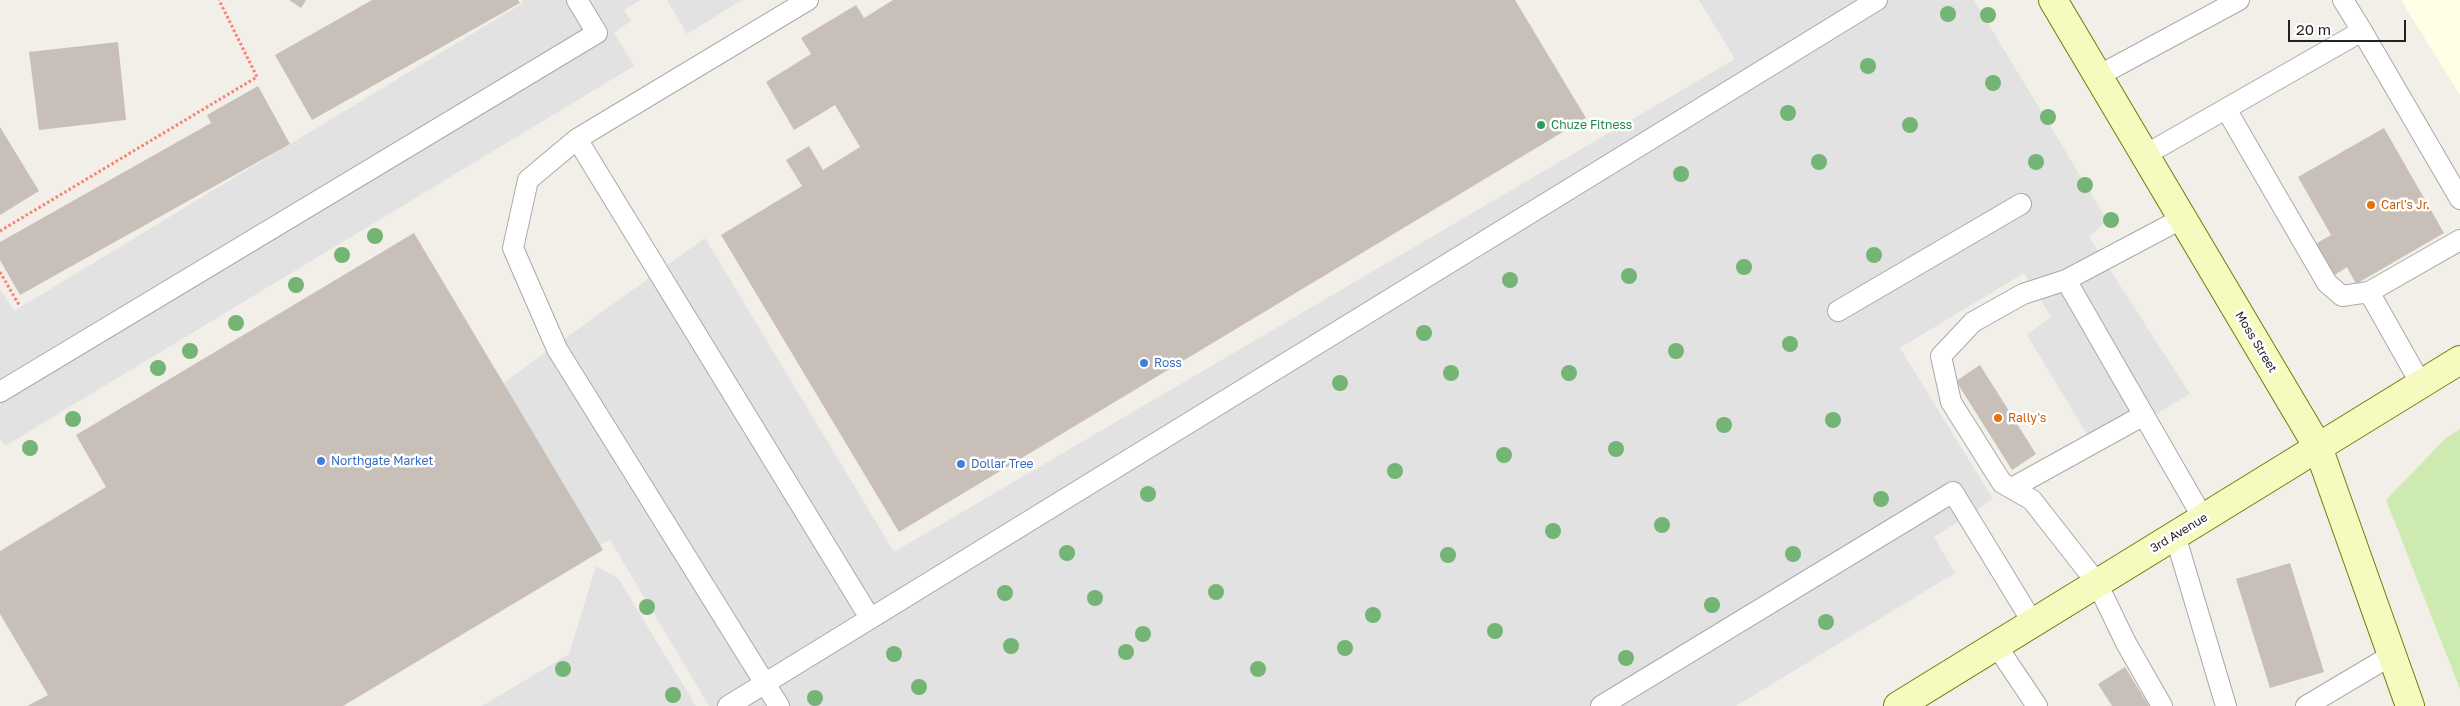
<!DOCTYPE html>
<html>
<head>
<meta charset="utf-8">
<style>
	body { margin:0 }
	#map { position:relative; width:2460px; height:706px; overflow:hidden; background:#f2efe9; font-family:"Golos Text",sans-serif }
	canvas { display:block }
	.scale { position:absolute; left:2288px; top:20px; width:118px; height:22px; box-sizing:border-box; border:2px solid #222; border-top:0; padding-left:6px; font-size:15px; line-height:18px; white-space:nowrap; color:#222; -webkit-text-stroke:4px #fff; paint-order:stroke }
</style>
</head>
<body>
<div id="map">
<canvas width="2460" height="706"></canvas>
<div class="scale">20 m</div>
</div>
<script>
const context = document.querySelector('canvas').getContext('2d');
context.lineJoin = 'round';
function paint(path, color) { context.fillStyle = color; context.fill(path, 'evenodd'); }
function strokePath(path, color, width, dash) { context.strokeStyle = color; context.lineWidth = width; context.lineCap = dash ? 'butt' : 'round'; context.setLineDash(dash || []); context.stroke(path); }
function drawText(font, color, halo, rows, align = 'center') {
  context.font = font + ' "Golos Text",sans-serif'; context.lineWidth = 5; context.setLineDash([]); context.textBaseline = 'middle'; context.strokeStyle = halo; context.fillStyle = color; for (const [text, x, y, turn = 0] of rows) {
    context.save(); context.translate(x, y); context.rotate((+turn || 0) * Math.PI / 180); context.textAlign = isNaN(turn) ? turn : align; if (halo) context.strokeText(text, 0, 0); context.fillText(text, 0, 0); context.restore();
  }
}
paint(new Path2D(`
	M2401,0H2460V95Z`), '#ffffe5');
paint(new Path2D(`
	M2460,429V689L2386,500L2446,438Z`), '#cdebb0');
paint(new Path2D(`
	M522,0H640L624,10L631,21L614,33L634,66L5,446L0,439V289L14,311L523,3Z
	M667,0H742L687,34Z
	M1699,0H1974L2107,220L2089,237L2190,394L2096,449L2027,335L2051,317L2024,273L1900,348L1993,499L1934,537L1955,573L1736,706H709L610,540L600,545L503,383L705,238L894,552L1735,59Z
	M596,566L618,578L696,706H482L569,654Z`), '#e2e2e2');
paint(new Path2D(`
	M289,0H306L301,8Z
	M372,0H518L520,3L312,120L275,55Z
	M893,0H1515L1586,118L899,532L721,235L802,186L786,160L809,146L823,170L860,147L835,105L794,130L766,82L811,54L801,38L856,5L864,18Z
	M118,42L126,120L39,130L29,52Z
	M258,86L290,144L20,295L0,260V242L211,123L207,115Z
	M0,127L39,191L0,215Z
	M2384,128L2444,233L2356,284L2347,267L2330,278L2312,246L2331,235L2298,177Z
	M414,233L603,550L343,706H27L48,695L0,614V551L106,487L76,435Z
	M1980,365L2036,454L2012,470L1956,381Z
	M2290,563L2324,672L2270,688L2236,579Z
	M2125,667L2149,706H2112L2098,684Z`), '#c7bfb8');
const lane = new Path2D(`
	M808,0L577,139L870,618
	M2362,31L2460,199
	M2098,76L2239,0
	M2226,109L2327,283L2342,296L2369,292L2460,240
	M577,139L528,180L513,248L557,349L779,706
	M2145,155L2362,31L2343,0
	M2066,280L2183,218
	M2369,292L2421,384
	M1838,311L2021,204
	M0,392L597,33L577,0
	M2012,488L2144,415
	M2175,535L2226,706
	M1996,645L2037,706
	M728,706L1877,0
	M1601,706L1953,492L2033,623
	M2162,706L2126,643L2097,583L2032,500L2002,483L1951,402L1941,356L1973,322L2023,294L2066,280L2203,518
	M2306,706L2392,655`);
const secondary = new Path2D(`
	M2053,0L2318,447L2410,706
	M1898,706L2460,360`);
strokePath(lane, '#a9a9a9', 22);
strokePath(secondary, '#707d05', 30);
strokePath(new Path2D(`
	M0,231L257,77L219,0
	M0,272L19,305`), '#fa8072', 3, [2.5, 2.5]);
strokePath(lane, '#fff', 20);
strokePath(secondary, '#f7fabf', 28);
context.fillStyle = '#74b475';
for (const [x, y] of [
	[1948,14],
	[1988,15],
	[1868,66],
	[1993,83],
	[1788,113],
	[2048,117],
	[1910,125],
	[1819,162],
	[2036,162],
	[1681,174],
	[2085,185],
	[2111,220],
	[375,236],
	[342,255],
	[1874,255],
	[1744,267],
	[1629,276],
	[1510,280],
	[296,285],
	[236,323],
	[1424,333],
	[1790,344],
	[190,351],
	[1676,351],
	[158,368],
	[1451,373],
	[1569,373],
	[1340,383],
	[73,419],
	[1833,420],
	[1724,425],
	[30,448],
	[1616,449],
	[1504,455],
	[1395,471],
	[1148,494],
	[1881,499],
	[1662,525],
	[1553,531],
	[1067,553],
	[1793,554],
	[1448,555],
	[1216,592],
	[1005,593],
	[1095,598],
	[1712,605],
	[647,607],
	[1373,615],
	[1826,622],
	[1495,631],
	[1143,634],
	[1011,646],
	[1345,648],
	[1126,652],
	[894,654],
	[1626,658],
	[563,669],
	[1258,669],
	[919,687],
	[673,695],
	[815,698]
]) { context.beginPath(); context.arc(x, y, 8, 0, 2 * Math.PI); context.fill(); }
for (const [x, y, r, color] of [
	[1541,125,5,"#2e9e5b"],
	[2371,205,5,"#e8710a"],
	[1144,363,5,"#3f7fe0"],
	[1998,418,5,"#e8710a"],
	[321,461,5,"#3f7fe0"],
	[961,464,5,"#3f7fe0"]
]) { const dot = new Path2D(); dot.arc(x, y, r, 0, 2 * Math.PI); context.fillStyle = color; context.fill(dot); strokePath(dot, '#fff', 2); }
drawText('12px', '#27864d', '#fff', [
	["Chuze Fitness",1551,125]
], 'left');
drawText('12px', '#c56008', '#fff', [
	["Carl's Jr.",2381,205],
	["Rally's",2008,418]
], 'left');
drawText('12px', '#222', '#fff', [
	["Moss Street",2256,342,59],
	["3rd Avenue",2179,533,-31]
]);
drawText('12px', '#366cbe', '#fff', [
	["Ross",1154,363],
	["Northgate Market",331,461],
	["Dollar Tree",971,464]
], 'left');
</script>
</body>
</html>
